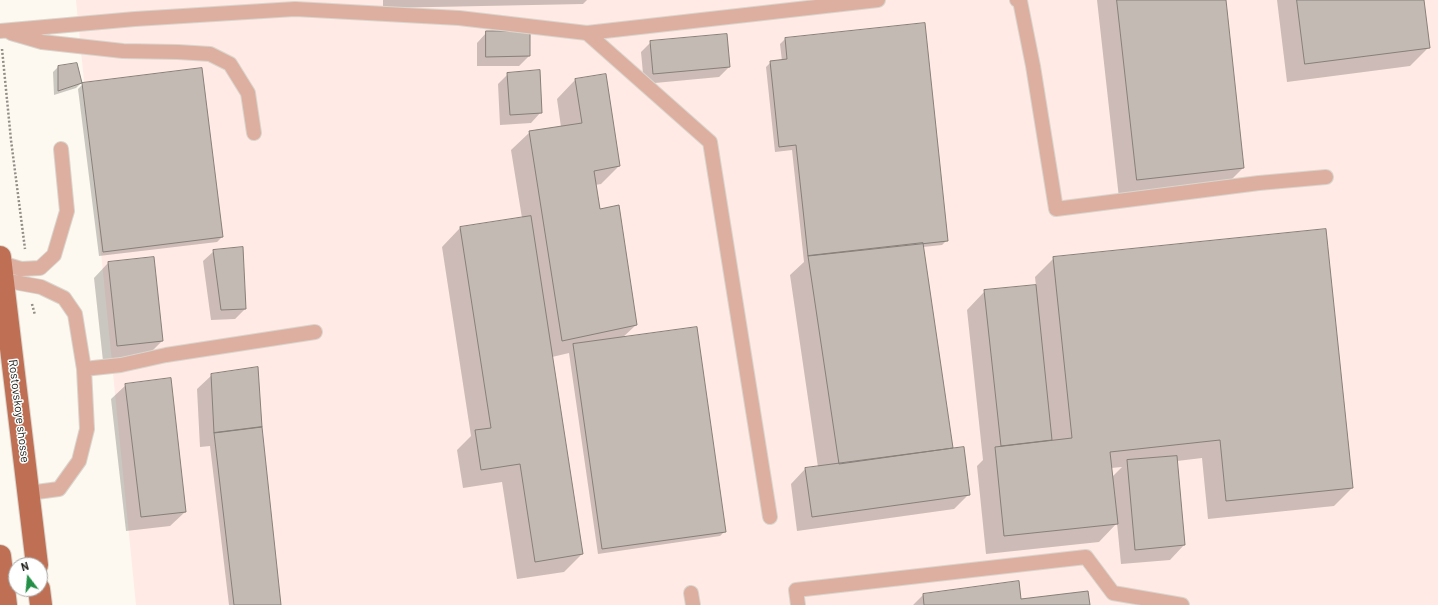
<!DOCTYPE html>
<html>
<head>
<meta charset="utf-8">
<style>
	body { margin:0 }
	#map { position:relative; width:1438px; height:605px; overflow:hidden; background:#fdf9f0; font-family:Barlow,sans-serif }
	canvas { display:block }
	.north { position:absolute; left:8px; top:557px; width:40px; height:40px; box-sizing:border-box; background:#fff; border:1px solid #a5a5a3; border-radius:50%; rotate:344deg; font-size:11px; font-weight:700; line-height:16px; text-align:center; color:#1f1e1a }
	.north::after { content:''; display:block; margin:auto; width:14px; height:18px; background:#249047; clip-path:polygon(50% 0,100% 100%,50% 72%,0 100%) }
</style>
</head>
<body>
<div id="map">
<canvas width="1438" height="605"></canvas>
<div class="north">N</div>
</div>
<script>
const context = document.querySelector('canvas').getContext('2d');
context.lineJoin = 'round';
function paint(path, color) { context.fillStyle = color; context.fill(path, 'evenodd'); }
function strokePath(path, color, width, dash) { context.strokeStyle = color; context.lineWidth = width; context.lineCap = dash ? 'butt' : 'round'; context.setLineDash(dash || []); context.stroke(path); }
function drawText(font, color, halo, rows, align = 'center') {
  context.font = font + ' Barlow,sans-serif'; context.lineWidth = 3; context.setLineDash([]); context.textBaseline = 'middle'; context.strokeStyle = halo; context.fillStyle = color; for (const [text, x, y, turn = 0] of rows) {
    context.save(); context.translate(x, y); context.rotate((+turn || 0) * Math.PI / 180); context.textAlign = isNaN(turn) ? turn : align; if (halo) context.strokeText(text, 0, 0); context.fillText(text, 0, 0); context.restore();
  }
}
paint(new Path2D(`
	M76,0H1438V605H136Z`), '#ffeae5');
paint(new Path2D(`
	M383,0H587L583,4L383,8Z
	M1097,0H1225L1243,168L1225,186L1119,198Z
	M1277,0H1423L1429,47L1410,66L1287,82Z
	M487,32L529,56L519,66H477V43Z
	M785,39L947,240L942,245L923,247L952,447L950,449L969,494L954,509L797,531L791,484L805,469L818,467L790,275L804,262L792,150L775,152L766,67L771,62L782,61L780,44Z
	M651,42L729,67L719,77L644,84L641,52Z
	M58,67L81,83L76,88L54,95L53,72Z
	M508,74L541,112L531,123L500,125L498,84Z
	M575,80L619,166L601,184L595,185L599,210L636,325L622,338L725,531L720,536L598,554L569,353L552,357L582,554L564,572L517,579L502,482L463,488L457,450L471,436L442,247L460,228L522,218L511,150L530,132L561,127L557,99Z
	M83,84L222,237L217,242L99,256L78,89Z
	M214,251L245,309L235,319L211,320L203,261Z
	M1054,258L1352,488L1334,506L1208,519L1202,458L1177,461L1184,545L1170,560L1121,564L1117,523L1099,542L986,554L977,466L983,460L967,310L985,291L1036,286L1035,277ZM1122,467L1112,477L1111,468Z
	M108,263L162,341L147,356L103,361L94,278Z
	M212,375L261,427L280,605H229L210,446L200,447L197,389Z
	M126,385L185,512L170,526L126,531L111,399Z
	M923,595L1020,601L1089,605H913Z`), '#0003');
const building = new Path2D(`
	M1117,0H1226L1244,168L1137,180Z
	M1297,0H1424L1430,48L1305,64Z
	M925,23L948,241L808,256L796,145L779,147L770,61L787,59L785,38Z
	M486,31H530V56L486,57Z
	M727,34L730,67L653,74L650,41Z
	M77,63L82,83L58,91V66Z
	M202,68L223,237L103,252L82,83Z
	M540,70L542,113L510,115L507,73Z
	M606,74L620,166L594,171L600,209L619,205L637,325L562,341L529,131L582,123L575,79Z
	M531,216L583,554L535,562L520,464L481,470L475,430L491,428L460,227Z
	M1326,229L1353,488L1226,501L1220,440L1110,452L1118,524L1004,536L995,447L1072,438L1053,257Z
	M923,243L953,448L839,464L808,256Z
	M243,247L246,309L221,310L213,250Z
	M154,257L163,341L117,346L108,262Z
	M1036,285L1052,440L1001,446L984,290Z
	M697,327L726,532L602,549L573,344Z
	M258,367L262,427L214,433L211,374Z
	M171,378L186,512L141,517L125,384Z
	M262,427L281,605H234L214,433Z
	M964,447L970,495L812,517L805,468Z
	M1177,456L1185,545L1135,550L1127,460Z
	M1019,581L1021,599L1088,591L1090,605H924L923,594Z`);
paint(building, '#c3bab4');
strokePath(building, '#88807a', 1);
const lane = new Path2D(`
	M1017,0L1020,1L1033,66L1056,209L1259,183L1326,177
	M0,31L135,19L295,9L459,18L587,33L878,0
	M11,33L42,42L123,51L178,52L210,54L230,64L248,93L254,133
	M587,33L710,142L770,517
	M1,263L21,269L40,268L54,255L67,211L61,149
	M3,280L41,287L64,298L75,314L84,369L87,429L79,461L59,489L29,493
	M84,369L121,365L166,355L315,332
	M691,593L693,605
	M798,605L796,590L1086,557L1113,593L1182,605`);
const primary = new Path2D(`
	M0,257L37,565
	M0,556L6,605
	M39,589L41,605`);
strokePath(lane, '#d9d6ce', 16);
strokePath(primary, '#d9d6ce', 24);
strokePath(new Path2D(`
	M2,49L11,140L25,249
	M32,304L35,315`), '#918e88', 2.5, [2, 2]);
strokePath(lane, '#ddafa0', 14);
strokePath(primary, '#bf6f53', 22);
drawText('12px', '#1f1e1a', '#fff', [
	["Rostovskoye shosse",19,411,83]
]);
</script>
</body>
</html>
